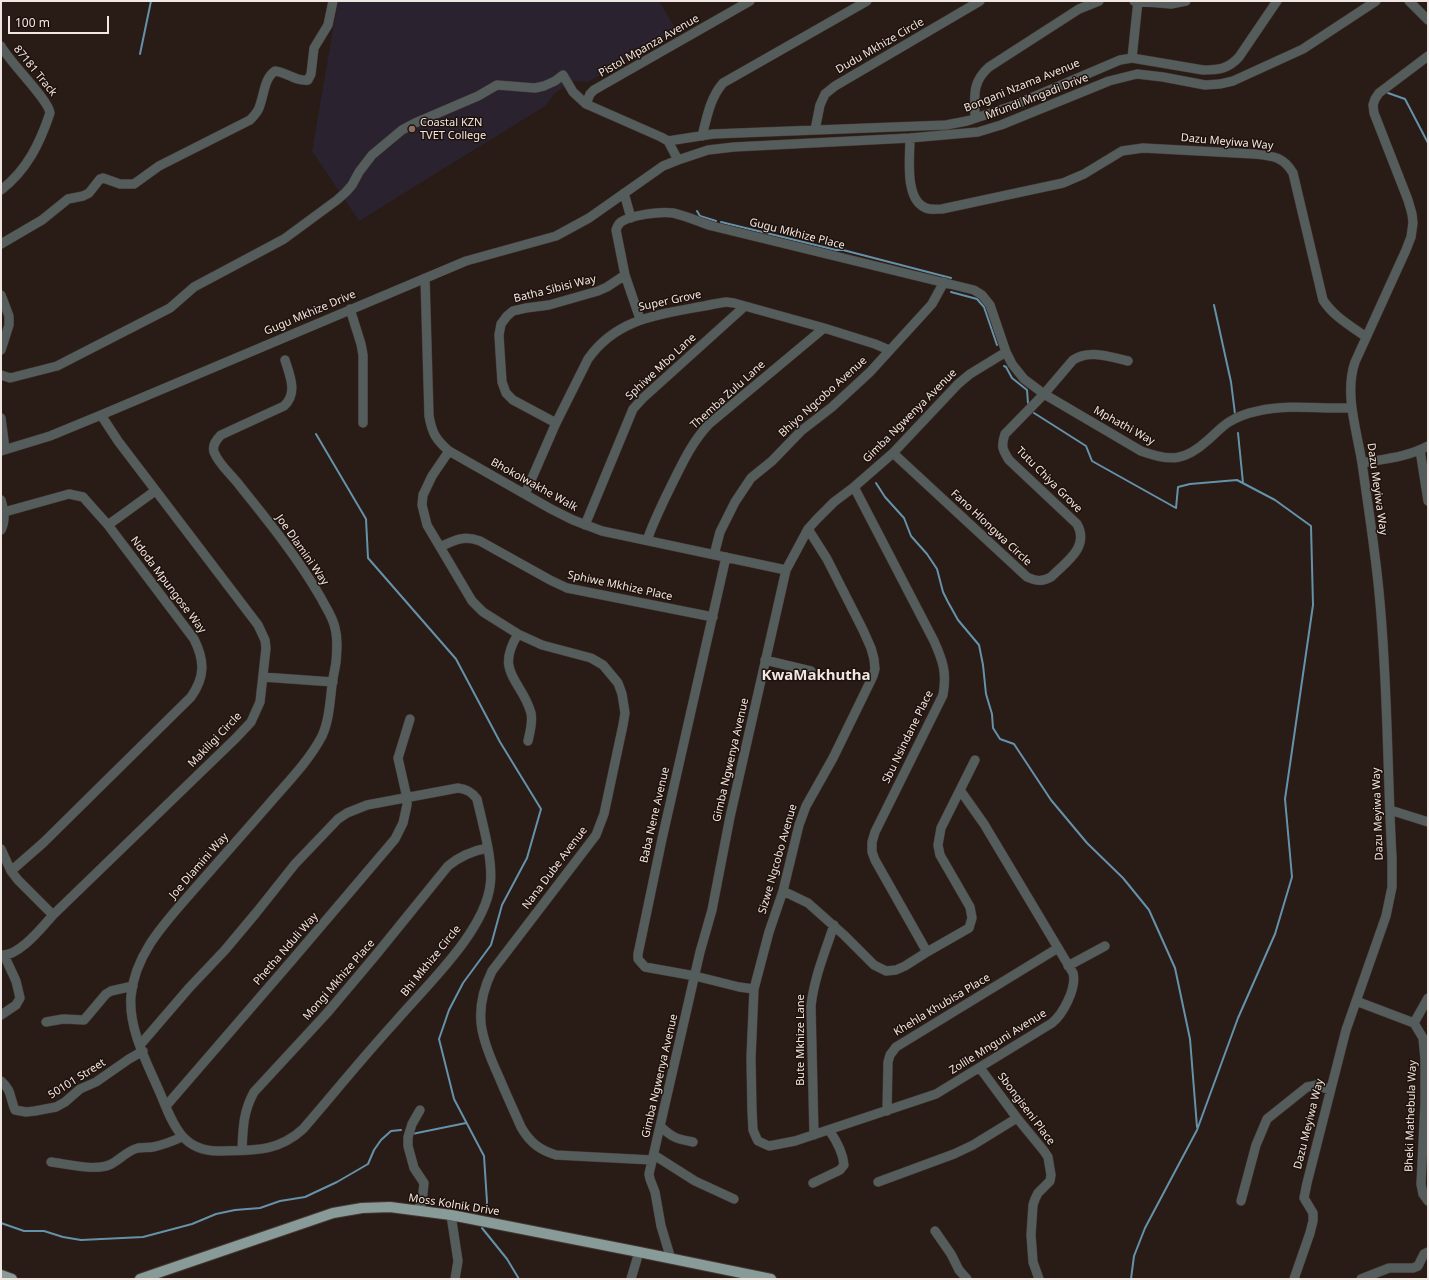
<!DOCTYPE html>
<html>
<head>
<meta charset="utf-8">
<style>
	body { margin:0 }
	#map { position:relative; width:1429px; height:1280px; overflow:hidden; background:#291b15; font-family:"Noto Sans",sans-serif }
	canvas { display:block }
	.frame { position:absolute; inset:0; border:2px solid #f1e7e2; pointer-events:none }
	.scale { position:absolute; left:8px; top:16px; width:101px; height:18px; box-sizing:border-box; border:2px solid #f1e7e2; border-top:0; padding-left:5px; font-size:12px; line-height:14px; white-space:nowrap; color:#f1e7e2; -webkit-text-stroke:3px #1f120c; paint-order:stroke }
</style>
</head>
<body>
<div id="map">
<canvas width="1429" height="1280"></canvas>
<div class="frame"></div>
<div class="scale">100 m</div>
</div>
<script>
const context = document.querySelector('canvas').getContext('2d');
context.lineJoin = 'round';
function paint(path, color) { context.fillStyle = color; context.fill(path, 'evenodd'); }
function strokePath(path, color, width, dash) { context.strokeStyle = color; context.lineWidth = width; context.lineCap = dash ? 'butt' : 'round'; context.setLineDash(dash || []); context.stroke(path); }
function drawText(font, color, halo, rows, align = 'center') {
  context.font = font + ' "Noto Sans",sans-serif'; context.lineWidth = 3; context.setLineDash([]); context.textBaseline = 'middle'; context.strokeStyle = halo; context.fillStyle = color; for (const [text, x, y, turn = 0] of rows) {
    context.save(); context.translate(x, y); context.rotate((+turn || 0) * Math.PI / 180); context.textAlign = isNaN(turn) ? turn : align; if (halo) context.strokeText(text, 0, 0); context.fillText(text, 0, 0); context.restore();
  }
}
paint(new Path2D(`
	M338,1H659L677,31L588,82L574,81L555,93L545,106L359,221L312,151Z`), '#2b2230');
strokePath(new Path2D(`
	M140,54L151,1
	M1388,93L1405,99L1428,143
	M697,211L700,216L716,221
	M721,222L836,250H843L951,278
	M951,292L977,299L984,307L997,345
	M1214,305L1231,382L1235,414
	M1004,366L1006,367L1012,378L1027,390L1028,403
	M1034,413L1086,446L1092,461L1176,508L1178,487L1190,484L1237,480L1275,500L1311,526L1313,605L1285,799L1292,877L1275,934L1238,1018L1197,1130L1145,1228L1134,1256L1131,1279
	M1238,433L1243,483
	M316,434L366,519L368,558L456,659L500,742L541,809L527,858L502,905L491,945L463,983L449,1010L439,1039L454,1099L484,1156L487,1202L486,1211
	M876,483L885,497L904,518L911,536L927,554L937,569L943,592L948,602L958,620L979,645L983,665L986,694L992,714L993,728L1000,739L1014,744L1051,800L1087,843L1123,878L1149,910L1175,968L1190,1039L1197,1127
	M412,1134L466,1123
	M1,1223L24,1231H44L63,1237L81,1240L143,1237L192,1224L216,1214L235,1210L260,1208L280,1201L305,1197L337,1182L368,1164L374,1150L381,1140L391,1131L401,1130
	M482,1228L507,1259L519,1279`), '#6592ab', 2);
const minor = new Path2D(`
	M1134,1L1171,4L1186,1
	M1409,1L1428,20
	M1,46C10,63 49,100 50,113C40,143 27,170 1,190
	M1132,58L1138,1
	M586,104L590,94L594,90L750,1
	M975,118C975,97 971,83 989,67L1079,9L1099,1
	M815,130L820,105L825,94L835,86L980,1
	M702,136C707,117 710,98 723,83L867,1
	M910,138C910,156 904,200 926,208C931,210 937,209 942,209L1063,183L1084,174L1122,151L1143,148L1254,154C1272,156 1283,156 1293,173L1323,300C1333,316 1351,326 1366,337
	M668,141L713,134L946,125L967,121L1012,106L1120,60L1132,58L1203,70C1219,70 1228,69 1239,57L1277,1
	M624,193L631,218
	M1,244L42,220L68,199L83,196L89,193L100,179L103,178L120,184H134L159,166L250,120C254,116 257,113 259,108C264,96 264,78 275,71C286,72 297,82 308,80L311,74L314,48L328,25L333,1
	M425,278L429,416C432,433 436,440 449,451L551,509L573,520L602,531L786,570
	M1,295L9,316V325L1,350
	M350,309L361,344L363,355V423
	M640,319L625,275L616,230C617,227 618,224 621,222C631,215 661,211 673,213C687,216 699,222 712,226L974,290L982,295L990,305L1006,352L1012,364L1024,379L1044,394L1141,451C1171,462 1185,461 1208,440C1215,434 1221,427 1229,422C1237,417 1248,413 1258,411C1288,404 1321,409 1352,408
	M1,375L10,378L57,366L170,308L194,287L284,239L337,200L346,192L352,185L359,172L372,155L402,130L415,123L478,96L497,85L535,88L544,86L555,81L563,75L573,92L586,104L661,137L668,141L678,160
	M1,418L5,449
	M556,423L513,400L506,393L502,382L500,352L499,335L501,324L507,316L513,311L526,308L549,305L598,291L607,287L625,275
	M1420,450L1428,501
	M1,451L50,436L101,415L466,261L556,236L589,218L663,166L678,160L708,150L734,147L910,138L978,132L1001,125L1109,81L1137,74L1163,77L1205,85L1220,84L1233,81L1303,49L1376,1
	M449,451L432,476L423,495L422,505L427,525L472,601L483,612L518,634L542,645L591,658L603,665L618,683L622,694L625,713L623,725L604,814L596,835L492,971C472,1012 481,1038 499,1077C506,1094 514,1111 521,1127C530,1143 540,1150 556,1155L652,1160
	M893,453L1027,577C1036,581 1042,582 1051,577C1066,562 1090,547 1077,524L1009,460C1002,449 1001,446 1005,434L1044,394L1073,360C1089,349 1110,357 1128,361
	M1362,463C1384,459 1408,457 1428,446
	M854,487L934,641C943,661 947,673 943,695L875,832L872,842V852L875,860L927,952
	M525,494L556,423L588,359C619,315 666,314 714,304L726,302L734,303L824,328L875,344L889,350
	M1,500C4,511 6,520 1,530
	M1,513L69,494L83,497L108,525L194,639C205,661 205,677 191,697L43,843L11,871
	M108,525L155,491
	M585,525L633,409L643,398L745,306
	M808,529L827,559L863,630L871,648L874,659L875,669L873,676L833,758L806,806L799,825L783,891L769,932L754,989L751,1058L752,1111L753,1130L756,1137L758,1141L769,1146L795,1141L936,1094L1052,1023C1063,1014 1077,988 1073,973L984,824L960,790
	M647,540C654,521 663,502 672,484C683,462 692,442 709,424L824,328
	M440,547C455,540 463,535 480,541L550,580L567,588L713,617
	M714,555L720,532L735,502L751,478L772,461L801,431L832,407L870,372L932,304L944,282
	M726,557L662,839L638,954V959L645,967L695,976L739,987L754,989
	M518,634C494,673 522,680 531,713C533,722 530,732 528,741
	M765,660L811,671
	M263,677L333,682
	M1390,810L1428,822
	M1,849L11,871L18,880L53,915
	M783,891L808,903L844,935L874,965L886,971L896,970L905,966L927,952L969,928L972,918L970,907L940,855L938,845L941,828L975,760
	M1,955C19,957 42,927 53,915L236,738L251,722L260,702L266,648L265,640L258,625L118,441L101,415
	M1068,966L1105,946
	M1356,1001L1414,1023L1423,1038L1425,1059V1103L1421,1184L1423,1194L1428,1201
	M1,1015L16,1005L20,998L16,981L4,955
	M46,1022L63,1019L84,1020L106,994L111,991L133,986
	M1414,1023L1428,998
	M140,1045L189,988L225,950L256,913L295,864L338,819L347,813L367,805L458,788C467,789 472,792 477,799C482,822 494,862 490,886C484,932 426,986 396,1021C364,1056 334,1093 303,1129C277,1153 251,1150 218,1151C184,1151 174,1127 163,1100C150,1068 128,1031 131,996C135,954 164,924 190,894C216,864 243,834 269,804C287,783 309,761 322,736C329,721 330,702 332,685C333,677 335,669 336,662C337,650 338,639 335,628C333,617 326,608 321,598C298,558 269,522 240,486C232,475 219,465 214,452C212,445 216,440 221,435L284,406C298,393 290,376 285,360
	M980,1068L1017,1118L1044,1151L1048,1157L1051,1175L1050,1181L1038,1193L1035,1199L1033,1205L1031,1235L1033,1262L1039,1279
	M1,1081C12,1090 10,1099 15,1110L26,1112L35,1111L56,1107L65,1102L80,1089L96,1082L129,1059L143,1051
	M166,1106L293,959L395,839L403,823L407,805V798L398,758L410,719
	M887,1111L888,1062L890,1055L896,1047L1058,948
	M661,1127C673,1138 677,1139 693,1142
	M814,1135L811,1006C814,978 825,952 834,925
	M242,1150C243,1128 243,1112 254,1092L327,1013L375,956L448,866C460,856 472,851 487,848
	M654,1155L695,1181L734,1199
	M51,1162C66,1164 95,1171 109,1165C119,1161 126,1151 138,1148C143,1147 148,1148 153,1147C163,1145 173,1141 182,1137
	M878,1182L954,1154L973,1145L1017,1118
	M813,1183L840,1170L844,1165C843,1152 836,1140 829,1130
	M1241,1201L1256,1145L1267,1119L1307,1087L1317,1085L1330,1090
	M414,1210L419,1207L422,1203L424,1183L414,1168L408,1146V1137L412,1124L420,1110
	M451,1215L458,1261L455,1279
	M935,1231L951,1254L959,1270L967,1279
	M671,1259L661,1226L655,1192L650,1179L649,1174L700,952L712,910L730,817L786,570L808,529L817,519L834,502L854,487L893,453L958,384L970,374L1006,352
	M631,1279L639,1252
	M1294,1279L1310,1233L1313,1221V1213L1304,1198L1307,1183L1346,1030L1386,916L1392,887V858C1387,770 1388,681 1379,592C1375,549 1368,506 1362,463C1357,431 1344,394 1355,362L1406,250L1411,237L1413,223L1412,214L1408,200L1374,113L1373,105L1375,99L1379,93L1428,56
	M1361,1279L1389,1268H1413L1418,1266L1424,1254L1428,1252`);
const major = new Path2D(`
	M1,1275L12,1279
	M140,1279L333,1213L362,1208L390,1207L451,1215L639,1252L771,1279`);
strokePath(minor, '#453832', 10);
strokePath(major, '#453832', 12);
strokePath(minor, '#545d5b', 9);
strokePath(major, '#889b98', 10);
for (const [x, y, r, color] of [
	[412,129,4,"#8d6e63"]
]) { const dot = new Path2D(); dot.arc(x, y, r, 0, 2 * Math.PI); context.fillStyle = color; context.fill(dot); strokePath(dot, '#1f120c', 1.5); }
drawText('11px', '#f1e7e2', '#1f120c', [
	["Pistol Mpanza Avenue",649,46,-30],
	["Dudu Mkhize Circle",880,46,-30],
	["87181 Track",35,71,51],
	["Bongani Nzama Avenue",1022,86,-22],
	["Mfundi Mngadi Drive",1037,97,-21],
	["Dazu Meyiwa Way",1227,142,5],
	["Gugu Mkhize Place",797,234,14],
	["Batha Sibisi Way",555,289,-14],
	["Super Grove",670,301,-12],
	["Gugu Mkhize Drive",310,313,-23],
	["Sphiwe Mbo Lane",661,367,-43],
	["Themba Zulu Lane",728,395,-42],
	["Bhiyo Ngcobo Avenue",823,397,-42],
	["Gimba Ngwenya Avenue",910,416,-45],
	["Mphathi Way",1124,426,29],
	["Tutu Chiya Grove",1049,480,45],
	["Bhokolwakhe Walk",534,485,29],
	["Dazu Meyiwa Way",1377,489,82],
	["Fano Hlongwa Circle",991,528,43],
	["Joe Dlamini Way",302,550,55],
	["Ndoda Mpungose Way",168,585,53],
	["Sphiwe Mkhize Place",620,586,12],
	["Sbu Nsindane Place",908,737,-64],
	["Makiligi Circle",215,740,-46],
	["Gimba Ngwenya Avenue",731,760,-77],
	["Dazu Meyiwa Way",1378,814,-92],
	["Baba Nene Avenue",655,815,-77],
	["Sizwe Ngcobo Avenue",778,859,-74],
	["Joe Dlamini Way",199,866,-49],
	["Nana Dube Avenue",555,868,-53],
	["Phetha Nduli Way",286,949,-49],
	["Bhi Mkhize Circle",431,961,-51],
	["Mongi Mkhize Place",339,980,-49],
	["Khehla Khubisa Place",942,1005,-31],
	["Bute Mkhize Lane",801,1040,-90],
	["Zolile Mnguni Avenue",998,1042,-32],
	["Gimba Ngwenya Avenue",660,1076,-77],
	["50101 Street",77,1079,-32],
	["Sbongiseni Place",1026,1109,53],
	["Bheki Mathebula Way",1411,1116,-88],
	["Dazu Meyiwa Way",1309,1124,-76],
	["Moss Kolnik Drive",454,1205,9]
]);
drawText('11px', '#f1e7e2', '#1f120c', [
	["Coastal KZN",420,123],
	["TVET College",420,136]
], 'left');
drawText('bold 15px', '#f1e7e2', '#1f120c', [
	["KwaMakhutha",816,676]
]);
</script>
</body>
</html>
